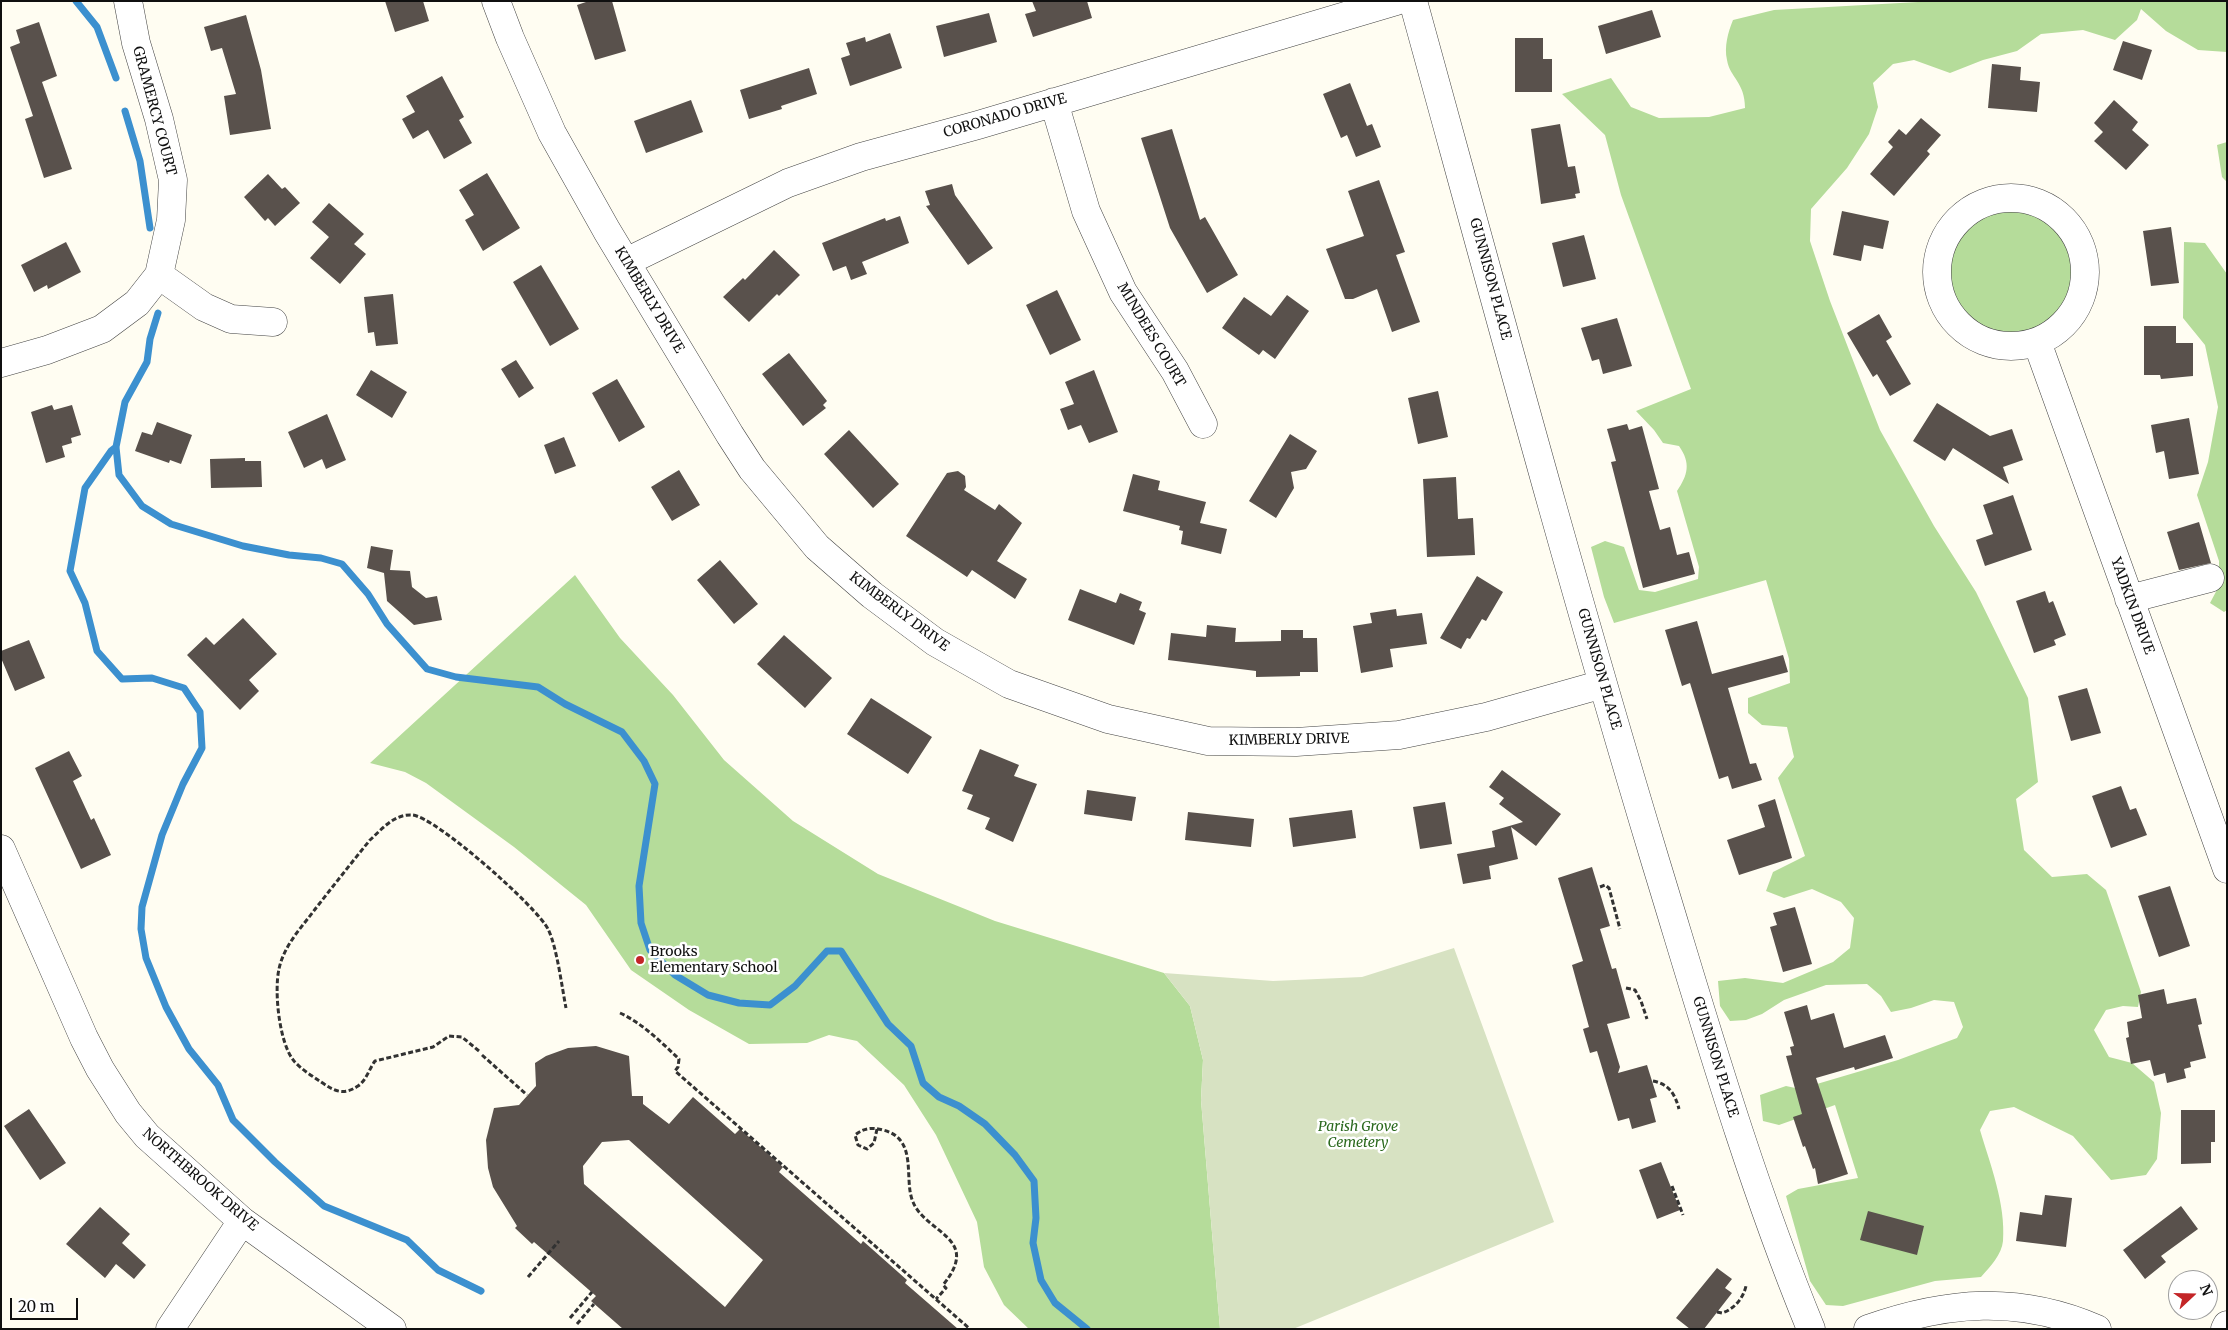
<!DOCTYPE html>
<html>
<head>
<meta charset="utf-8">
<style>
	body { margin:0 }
	#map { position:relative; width:2228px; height:1330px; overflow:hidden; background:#fffdf2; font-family:Merriweather,serif }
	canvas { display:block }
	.frame { position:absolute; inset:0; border:2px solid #101010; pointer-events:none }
	.north { position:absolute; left:2168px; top:1270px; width:50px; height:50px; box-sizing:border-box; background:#fff; border:1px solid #9f9f9f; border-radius:50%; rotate:69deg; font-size:14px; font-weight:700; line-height:20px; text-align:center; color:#101010 }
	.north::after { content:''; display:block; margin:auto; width:18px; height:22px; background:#c32527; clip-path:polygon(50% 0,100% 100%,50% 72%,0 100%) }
	.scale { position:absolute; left:10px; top:1298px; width:68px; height:22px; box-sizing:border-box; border:2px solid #101010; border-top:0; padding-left:6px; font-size:15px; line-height:18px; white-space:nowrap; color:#101010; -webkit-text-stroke:4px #fff; paint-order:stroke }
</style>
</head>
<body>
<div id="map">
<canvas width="2228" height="1330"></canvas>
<div class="frame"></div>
<div class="north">N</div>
<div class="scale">20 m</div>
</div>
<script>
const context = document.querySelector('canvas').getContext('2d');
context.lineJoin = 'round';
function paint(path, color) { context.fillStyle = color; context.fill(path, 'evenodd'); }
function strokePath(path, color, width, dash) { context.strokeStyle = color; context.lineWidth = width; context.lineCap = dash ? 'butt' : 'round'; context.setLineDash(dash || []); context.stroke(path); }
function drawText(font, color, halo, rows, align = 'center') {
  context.font = font + ' Merriweather,serif'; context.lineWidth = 5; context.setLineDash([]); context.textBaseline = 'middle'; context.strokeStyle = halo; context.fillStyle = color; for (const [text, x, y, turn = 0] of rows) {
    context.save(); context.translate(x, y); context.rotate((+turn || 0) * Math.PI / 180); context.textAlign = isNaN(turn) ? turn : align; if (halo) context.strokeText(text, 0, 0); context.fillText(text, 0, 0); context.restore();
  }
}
paint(new Path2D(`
	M1936,1H2227V52L2198,50L2166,31L2141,9L2137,20L2115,40L2083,30L2041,34L2017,51L1983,60L1950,73L1914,60L1893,64L1873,83L1878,107L1869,134L1847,168L1811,209L1810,241L1830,301L1880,430L1934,526L1976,592L2028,698L2038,782L2016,799L2024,850L2052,877L2087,874L2106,890L2141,992L2138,1007L2123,1006L2106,1010L2094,1030L2109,1057L2132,1063L2154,1082L2161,1113L2157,1159L2146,1175L2111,1180L2073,1136L2014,1107L1990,1111L1980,1130C1990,1164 2006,1204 2003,1241C2002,1254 1990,1267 1981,1277L1935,1281L1843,1306L1826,1305L1810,1281L1786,1196L1798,1189L1858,1178L1835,1105L1779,1125L1763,1121L1760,1095L1786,1086L1800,1089L1898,1060L1957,1038L1963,1027L1954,1002L1934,1000L1911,1008L1891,1012L1881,996L1867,984L1826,985L1784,1000L1762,1014L1746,1020L1730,1021L1720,1006L1718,981L1745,978L1783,983L1833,962L1850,948L1854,918L1841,902L1812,889L1784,898L1766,891L1773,872L1805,856L1778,778L1794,757L1787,727L1762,725L1748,713V698L1790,683L1789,659L1766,580L1614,623L1604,597L1591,547L1605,541L1624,547L1639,590L1655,592L1698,579L1699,567L1677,491C1688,475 1691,463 1679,446L1663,443L1654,430L1636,411L1691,389L1621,195L1605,135L1562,94L1611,78L1631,107L1659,118L1709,117L1745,108C1745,82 1730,78 1727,60C1724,47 1728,32 1733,20L1774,10Z
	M2227,142V182L2222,177L2217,145Z
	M1947 271a64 64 0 1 1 128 0a64 64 0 1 1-128 0Z
	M2184,242L2205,243L2227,274V610L2224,612L2210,603L2219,586V561L2197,495L2208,462L2218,407L2205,345L2183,318Z
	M575,575L620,638L673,695L724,760L793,821L878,874L995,921L1164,973L1190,1006L1203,1060L1201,1100L1220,1329H1029L1004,1305L984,1267L977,1222L936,1135L904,1085L857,1041L829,1035L807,1043L749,1044L689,1010L631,970L586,905L514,847L426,783L405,772L370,763Z`), '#b5dc9a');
paint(new Path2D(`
	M1454,948L1554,1222L1293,1329H1220L1201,1100L1203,1060L1190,1006L1164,973L1273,981L1362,977Z`), '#d7e2c2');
strokePath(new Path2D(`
	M76,1L97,27L116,78
	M125,111L140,161L150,228
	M158,313L150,339L147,362L125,402L116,447L119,475L142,506L171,524L243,546L289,555L321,558L342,564L368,594L387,624L427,669L456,677L538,687L565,704L622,732L644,761L655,784L639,886L641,923L650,950L675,975L708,995L739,1003L770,1005L795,986L827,951H841L888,1024L911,1046L923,1083L939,1097L959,1106L985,1124L1015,1155L1034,1181L1036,1218L1033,1243L1041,1280L1055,1303L1087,1329
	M116,447L111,451L85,488L70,571L85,603L97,651L122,679L152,678L184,688L200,712L202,748L183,784L162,835L142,907L141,929L146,958L166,1007L189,1049L218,1085L233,1120L275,1162L324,1206L407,1240L438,1270L481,1291`), '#3c90cf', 7);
paint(new Path2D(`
	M385,1H423L429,21L395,32Z
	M589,1H612L626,51L595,60L577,5Z
	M1032,1H1087L1092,18L1033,37L1025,14L1036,11Z
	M1652,10L1661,37L1606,54L1598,26Z
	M989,13L997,42L944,57L936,26Z
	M246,15L261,70L271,129L230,135L224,96L236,94L222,48L211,51L204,27Z
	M39,22L57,76L42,82L72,169L44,178L25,119L33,116L10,47L20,43L16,30Z
	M890,33L902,68L850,86L841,58L850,55L846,43L865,37L866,42Z
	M1515,38H1543V59H1552V92H1515Z
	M2123,41L2152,50L2142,80L2113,70Z
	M1992,64L2021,67L2020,80L2040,82L2037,112L1988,108Z
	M809,68L817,94L781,106L782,109L749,119L740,90Z
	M442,76L464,117L459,120L472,143L444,159L428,130L413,139L402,119L415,112L406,96Z
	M1350,83L1367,126L1372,124L1381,147L1356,157L1347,135L1341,138L1323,94Z
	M691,100L703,132L646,153L634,121Z
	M2114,100L2138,122L2132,130L2149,145L2126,170L2094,141L2103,132L2094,123Z
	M1921,118L1941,135L1927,151L1930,154L1894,196L1870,174L1893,147L1888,142L1899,129L1906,135Z
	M1560,124L1568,167L1575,166L1580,193L1575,194L1576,198L1541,204L1531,129Z
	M1172,129L1200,220L1205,217L1238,275L1207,293L1170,228L1141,138Z
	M487,173L520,228L483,251L465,220L474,215L459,190Z
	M268,174L282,189L285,187L300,203L275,226L268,218L265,221L244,197Z
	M1379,180L1405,252L1396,255L1420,322L1392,332L1377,289L1353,299H1345L1326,249L1364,236L1348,191Z
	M952,184L955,195L993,248L968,265L926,206L930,205L925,191Z
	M329,203L364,234L354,244L366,254L340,284L310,258L329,237L312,222Z
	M1842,211L1889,221L1883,249L1864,245L1861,261L1833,255Z
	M900,216L909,243L862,262L867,274L851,280L846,266L833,271L822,243L885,218L886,221Z
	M2171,227L2179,283L2151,286L2143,231Z
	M1584,235L1596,279L1563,287L1552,243Z
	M66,242L81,272L48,289L47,285L34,292L21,265Z
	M774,250L800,275L779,296L777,294L749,322L723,297L743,278L745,280Z
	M541,265L579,329L550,346L513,282Z
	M1057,290L1081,340L1050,355L1026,305Z
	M393,294L398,344L376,346L374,332L368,333L364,297Z
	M1287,295L1309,311L1275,359L1263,350L1259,355L1222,328L1244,297L1271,316Z
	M1879,314L1892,337L1886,341L1911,384L1890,396L1877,374L1873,377L1847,333Z
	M1617,318L1632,366L1603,374L1599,359L1592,361L1581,328Z
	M2144,326H2176V343H2193V376L2161,379L2160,375H2144Z
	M789,353L827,401L823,405L826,408L803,426L762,374Z
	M516,360L534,388L519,398L501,369Z
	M371,370L407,392L392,418L356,395Z
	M1094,370L1118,432L1089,443L1081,425L1068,430L1060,409L1074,404L1065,382Z
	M617,379L645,427L619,442L592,393Z
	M1438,391L1448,437L1418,444L1408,398Z
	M1937,403L1990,436L2012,429L2023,460L2003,467L2009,484L1953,448L1945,461L1913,441Z
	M52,405L54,410L72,405L81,435L71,438L72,443L62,446L65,457L46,463L31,412Z
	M327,414L346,460L326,469L322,459L304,468L288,432Z
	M2189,418L2199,474L2169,479L2164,451L2156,453L2151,425Z
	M157,422L192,435L181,464L170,460L169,463L135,451L142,432L152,435Z
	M1627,424L1629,430L1642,426L1659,489L1649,491L1660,530L1670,527L1677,555L1689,552L1695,574L1643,588L1611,462L1616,461L1607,429Z
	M849,430L899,484L873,508L824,454Z
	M1290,434L1317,451L1306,469L1291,472L1294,488L1276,518L1249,501Z
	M564,437L576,466L555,474L544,445Z
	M245,458V461H261L262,487L211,488L210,459Z
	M679,470L700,505L672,521L651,487Z
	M958,471L965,476L966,487L964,490L995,510L999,504L1022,523L997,561L1027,579L1015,599L972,570L967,577L906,536L947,473Z
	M1133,474L1160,481L1158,490L1206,502L1200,523L1227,529L1221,554L1181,544L1183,531L1179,530L1180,526L1123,511Z
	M1456,477L1458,519L1473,518L1475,555L1427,557L1423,479Z
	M2013,495L2032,550L1985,566L1976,540L1993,534L1983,505Z
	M2199,522L2211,563L2179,570L2167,532Z
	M371,546L393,550L390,570L410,571L412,587L426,598L437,596L442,620L414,625L387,601L384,573L367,568Z
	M720,560L758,604L734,624L697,580Z
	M1477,576L1503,592L1486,621L1482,619L1470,639L1467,638L1461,649L1440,638Z
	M1080,589L1116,603L1120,593L1142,602L1139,610L1146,613L1134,645L1068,620Z
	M2045,591L2049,603L2053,601L2066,635L2054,640L2056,645L2034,653L2016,601Z
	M1396,609L1397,616L1422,613L1427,644L1390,649L1393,667L1361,673L1353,626L1372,623L1370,613Z
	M243,618L277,654L249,680L259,691L240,710L187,655L206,637L214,645Z
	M1697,621L1712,674L1783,655L1788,672L1728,688L1750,764L1756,763L1762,780L1732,789L1728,776L1719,779L1690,683L1682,686L1665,630Z
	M1207,625L1236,628L1235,642L1281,641V630H1303V638H1317L1318,672H1300V676L1256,677V671L1168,660L1171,633L1206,637Z
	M784,635L832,678L805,708L757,664Z
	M29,640L45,678L15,691L1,658V651Z
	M2087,688L2101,733L2071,741L2058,696Z
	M871,698L932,737L908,774L847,734Z
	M980,749L1019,765L1014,776L1037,784L1013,842L985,829L990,818L967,809L973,795L962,791Z
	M69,751L82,776L73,781L91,820L94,818L111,855L81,869L35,768Z
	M1502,770L1561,814L1536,846L1511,827L1518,859L1489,866L1491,879L1463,884L1457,854L1495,847L1492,831L1523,822L1499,804L1504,798L1489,787Z
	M2121,786L2130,810L2136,808L2147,835L2111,848L2092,796Z
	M1087,790L1136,797L1132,821L1084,814Z
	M1775,799L1792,858L1739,875L1727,840L1765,827L1758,805Z
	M1445,802L1452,844L1420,849L1413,807Z
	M1352,810L1356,838L1293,847L1289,818Z
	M1188,812L1254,819L1251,847L1185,840Z
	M1592,867L1610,926L1600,929L1612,969L1616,968L1630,1018L1607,1024L1620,1067L1618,1073L1647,1065L1657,1097L1650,1099L1656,1122L1632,1129L1629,1118L1618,1121L1597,1051L1590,1053L1583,1029L1589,1027L1572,965L1583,961L1558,878Z
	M2170,886L2190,946L2159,957L2138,896Z
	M1795,907L1812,964L1783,972L1770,927L1777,925L1773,913Z
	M2164,989L2167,1004L2196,998L2202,1024L2198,1025L2206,1058L2190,1062L2191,1067L2184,1069L2186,1078L2167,1083L2165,1073L2154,1076L2150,1060L2131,1064L2126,1038L2129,1037L2127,1022L2142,1018L2138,995Z
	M1807,1005L1811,1020L1834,1013L1844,1048L1885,1035L1893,1058L1855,1070L1854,1067L1816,1078L1848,1174L1818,1184L1815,1168L1813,1169L1805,1146L1803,1147L1793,1117L1802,1114L1786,1056L1792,1055L1790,1047L1794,1046L1784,1012Z
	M596,1046L629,1056L632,1096H643V1104L669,1124L693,1097L735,1134L740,1129L783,1167L779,1172L861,1244L863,1241L907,1280L905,1283L958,1329H623L591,1301L596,1296L534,1242L532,1244L515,1228L517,1226L493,1187L488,1168L486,1140L494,1108L519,1105L536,1086L535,1063L546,1056L568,1048ZM629,1140L763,1260L725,1307L584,1184L583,1166L602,1142Z
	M29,1109L66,1163L40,1180L4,1126Z
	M2181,1110H2215V1142H2211V1163L2181,1164Z
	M1661,1162L1680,1210L1657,1219L1639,1170Z
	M2045,1195L2072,1198L2066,1247L2016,1241L2020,1212L2042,1215Z
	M2181,1206L2198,1229L2161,1256L2166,1262L2145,1279L2123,1250Z
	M100,1207L130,1234L122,1243L146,1265L134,1279L116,1264L105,1278L66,1244Z
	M1868,1211L1924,1226L1917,1255L1860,1240Z
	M1717,1268L1732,1279L1725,1288L1732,1293L1704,1329H1690L1676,1318Z`), '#59514c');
const minor = new Path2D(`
	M496,1L510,38L552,133L607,231L730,435L752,469L817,547L872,595L935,642L1009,684L1108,719L1208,741L1296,742L1399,735L1486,717L1603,684
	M1413,1C1492,288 1569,575 1655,860C1703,1017 1748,1176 1811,1329
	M1054,102L1086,211L1123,292L1175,371L1203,424
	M1937 272a74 74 0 1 1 148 0a74 74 0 1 1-148 0Z
	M626,262L788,183L861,157L978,125L1396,1
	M159,275L204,307L231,319L273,322
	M2037,342L2227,869
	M1,363L47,350L102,329L137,303L159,275L171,220L173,180L159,119L136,43L128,1
	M2129,599L2210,578
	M1,849L84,1038L100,1069L128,1113L147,1136L242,1221L392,1329
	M170,1329L242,1221
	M1868,1329C1947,1301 2019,1295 2097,1329
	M2225,1329L2227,1325`);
strokePath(minor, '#434343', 29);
strokePath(new Path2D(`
	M1600,887L1605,885L1609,888L1620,929
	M1626,988L1635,990L1641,1001L1647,1019
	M620,1013C642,1023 661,1042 679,1059L678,1067L675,1071L970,1329
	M479,1051L462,1037L449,1036L433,1047L375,1061C369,1069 366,1081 358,1086C343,1096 334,1091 321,1082C312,1076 301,1069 294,1061C279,1043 274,991 279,969C284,945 302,927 316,908C334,885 352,862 370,840C382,829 394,814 412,815C435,816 538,908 548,929C557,947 562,988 566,1008
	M482,1055L527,1095
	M1653,1081C1669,1084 1675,1094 1679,1109
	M877,1129L874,1143L867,1149L858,1145L855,1135C864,1128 872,1127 883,1130C919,1139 903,1179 913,1202C926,1234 982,1237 943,1285L946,1288L936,1299
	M1672,1186L1683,1215
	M528,1277L559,1241
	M1717,1312L1722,1313C1734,1309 1743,1299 1746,1286
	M570,1318L592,1292
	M577,1324L594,1304`), '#323232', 3, [5, 2.5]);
strokePath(minor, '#fff', 28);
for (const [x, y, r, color] of [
	[640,960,5,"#c32527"]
]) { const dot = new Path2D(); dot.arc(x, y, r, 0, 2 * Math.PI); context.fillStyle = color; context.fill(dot); strokePath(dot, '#fff', 2); }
drawText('14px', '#101010', '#fff', [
	["GRAMERCY COURT",154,111,75],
	["CORONADO DRIVE",1005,116,-16],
	["GUNNISON PLACE",1490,279,75],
	["KIMBERLY DRIVE",649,300,59],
	["MINDEES COURT",1151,335,59],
	["YADKIN DRIVE",2132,606,70],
	["KIMBERLY DRIVE",899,612,37],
	["GUNNISON PLACE",1599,669,74],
	["KIMBERLY DRIVE",1289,740,-1],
	["GUNNISON PLACE",1715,1057,73],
	["NORTHBROOK DRIVE",200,1180,41]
]);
drawText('14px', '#101010', '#fff', [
	["Brooks",650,952],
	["Elementary School",650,968]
], 'left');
drawText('italic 14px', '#2b691e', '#fff', [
	["Parish Grove",1358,1127],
	["Cemetery",1358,1143]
]);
</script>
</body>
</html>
